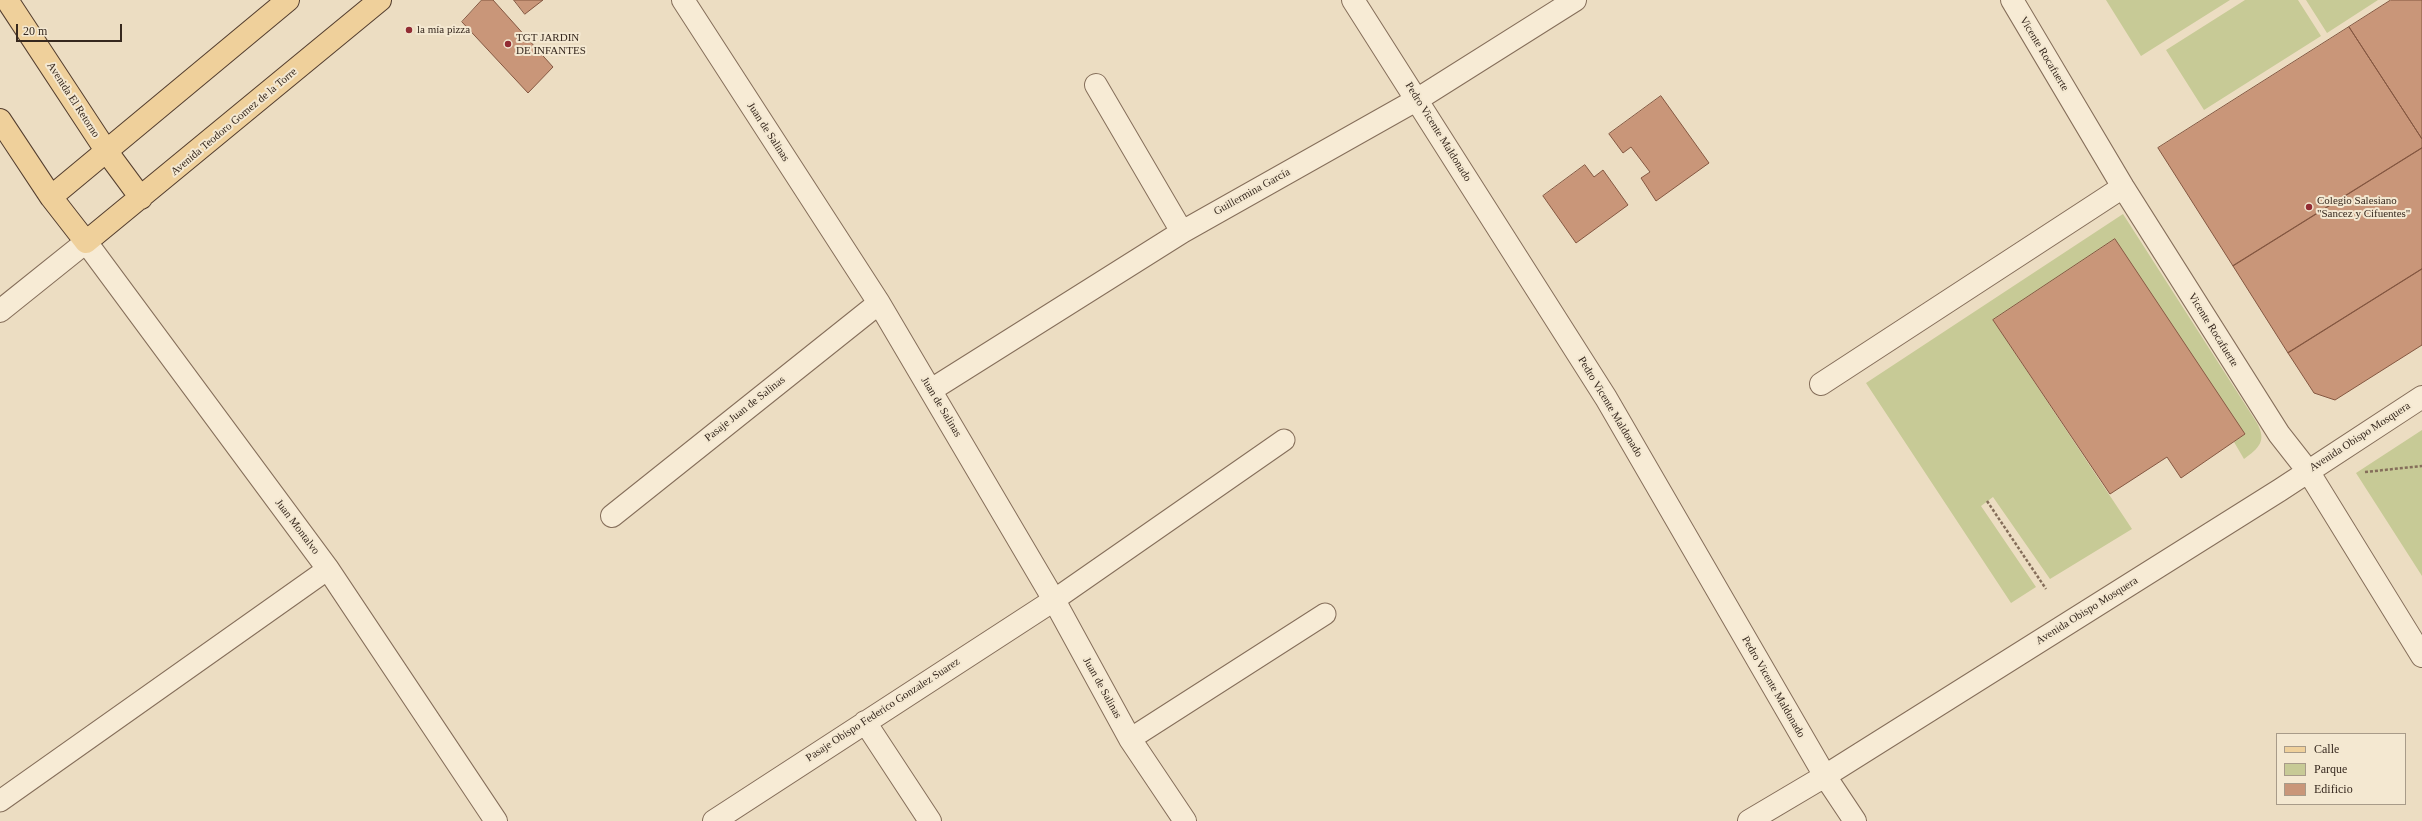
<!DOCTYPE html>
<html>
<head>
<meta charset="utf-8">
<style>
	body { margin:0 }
	#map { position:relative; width:2422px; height:821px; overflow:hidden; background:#ecddc2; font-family:"Times New Roman",serif }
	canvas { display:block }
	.legend { position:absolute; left:2276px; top:733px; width:130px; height:72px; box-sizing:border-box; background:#f4e8d1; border:1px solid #a89b89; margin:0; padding:5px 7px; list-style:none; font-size:12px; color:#36281e }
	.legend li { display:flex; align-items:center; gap:8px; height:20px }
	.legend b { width:20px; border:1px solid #a89b89 }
	.scale { position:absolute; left:16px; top:24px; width:106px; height:18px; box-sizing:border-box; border:2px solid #36281e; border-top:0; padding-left:5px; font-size:12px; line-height:14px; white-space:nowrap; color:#36281e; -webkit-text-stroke:3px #f4e8d1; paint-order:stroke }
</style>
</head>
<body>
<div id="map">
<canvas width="2422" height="821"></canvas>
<ul class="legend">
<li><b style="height:5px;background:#efd09b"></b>Calle</li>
<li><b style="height:11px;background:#c7ca96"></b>Parque</li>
<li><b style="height:11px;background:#c99679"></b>Edificio</li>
</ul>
<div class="scale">20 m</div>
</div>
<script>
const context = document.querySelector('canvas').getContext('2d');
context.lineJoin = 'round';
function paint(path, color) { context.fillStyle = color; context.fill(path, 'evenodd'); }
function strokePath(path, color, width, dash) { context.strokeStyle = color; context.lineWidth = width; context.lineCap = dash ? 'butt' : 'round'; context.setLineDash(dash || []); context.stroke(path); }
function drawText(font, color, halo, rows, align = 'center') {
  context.font = font + ' "Times New Roman",serif'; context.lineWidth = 4; context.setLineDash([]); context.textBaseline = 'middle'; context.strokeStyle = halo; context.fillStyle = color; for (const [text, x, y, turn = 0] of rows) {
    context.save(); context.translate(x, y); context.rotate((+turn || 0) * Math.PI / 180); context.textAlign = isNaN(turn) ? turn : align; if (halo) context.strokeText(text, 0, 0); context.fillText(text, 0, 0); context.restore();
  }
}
paint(new Path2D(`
	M2106,0H2230L2141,56Z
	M2245,0H2298L2321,36L2204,110L2166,50Z
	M2306,0H2378L2327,33Z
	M2123,214L2257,423C2267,441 2259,448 2244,459L2234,442L2245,434L2115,239L1993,320L2132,529L2050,579L1993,497L1981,506L2036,587L2011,603L1866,383Z
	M2422,430V576L2356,473Z`), '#c7ca96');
const building = new Path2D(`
	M482,0H493L553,67L528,93L462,22Z
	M514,0H543L525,14Z
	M2391,0H2422V139L2349,27Z
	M2349,27L2422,139V148L2233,266L2158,148Z
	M1661,96L1709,163L1656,201L1641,178L1650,172L1631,147L1623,153L1609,134Z
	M2422,148V269L2288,353L2233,266Z
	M1585,165L1594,177L1603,170L1628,205L1576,243L1543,196Z
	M2115,239L2245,434L2181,478L2167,457L2110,494L1993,320Z
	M2422,269V345L2335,400L2314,393L2288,353Z`);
paint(building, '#c99679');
strokePath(building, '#845741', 1);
const lane = new Path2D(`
	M1054,600L1284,440
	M1130,739L1325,614
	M0,801L328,569`);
const street = new Path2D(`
	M683,0L879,303L1054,600L1130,739L1185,821
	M1353,0L1606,398L1825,776L1855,821
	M2012,0L2123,187L2279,434L2308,471L2422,656
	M1096,85L1182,232
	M0,311L86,242L328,569L496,821
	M1821,384L2123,187
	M931,390L1182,232L1418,99L1575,0
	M612,516L879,303
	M865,722L930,821
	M714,821L1054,600
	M1749,821L1825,776L2280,490L2422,397`);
const primary = new Path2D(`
	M7,0L107,152L141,198
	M0,120L51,197L86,242L380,0
	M51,197L288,0`);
strokePath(lane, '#856e5a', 23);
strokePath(street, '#856e5a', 24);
strokePath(primary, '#533d2e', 24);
strokePath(new Path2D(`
	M2365,472L2422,466
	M1987,501L2046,589`), '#856e5a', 2.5, [3, 2]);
strokePath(lane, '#f7ebd5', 21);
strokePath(street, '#f7ebd5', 22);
strokePath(primary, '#efd09b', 22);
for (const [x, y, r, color] of [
	[409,30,4,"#922c33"],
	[508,44,4,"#922c33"],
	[2309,207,4,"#922c33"]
]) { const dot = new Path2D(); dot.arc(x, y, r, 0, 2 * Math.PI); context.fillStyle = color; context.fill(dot); strokePath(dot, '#f4e8d1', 1.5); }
drawText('11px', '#36281e', '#f4e8d1', [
	["la mía pizza",417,30],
	["TGT JARDIN",516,38],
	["DE INFANTES",516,51],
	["Colegio Salesiano",2317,201],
	["\"Sancez y Cifuentes\"",2317,214]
], 'left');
drawText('11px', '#36281e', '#f4e8d1', [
	["Vicente Rocafuerte",2044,54,59],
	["Avenida El Retorno",73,100,57],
	["Avenida Teodoro Gomez de la Torre",234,122,-40],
	["Juan de Salinas",768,132,57],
	["Pedro Vicente Maldonado",1438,132,58],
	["Guillermina García",1252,192,-29],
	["Vicente Rocafuerte",2213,330,58],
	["Juan de Salinas",941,407,59],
	["Pedro Vicente Maldonado",1610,407,59],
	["Pasaje Juan de Salinas",745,409,-38],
	["Avenida Obispo Mosquera",2360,437,-33],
	["Juan Montalvo",297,527,53],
	["Avenida Obispo Mosquera",2087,611,-32],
	["Pedro Vicente Maldonado",1773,687,60],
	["Juan de Salinas",1102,688,61],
	["Pasaje Obispo Federico Gonzalez Suarez",883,710,-33]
]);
</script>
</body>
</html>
